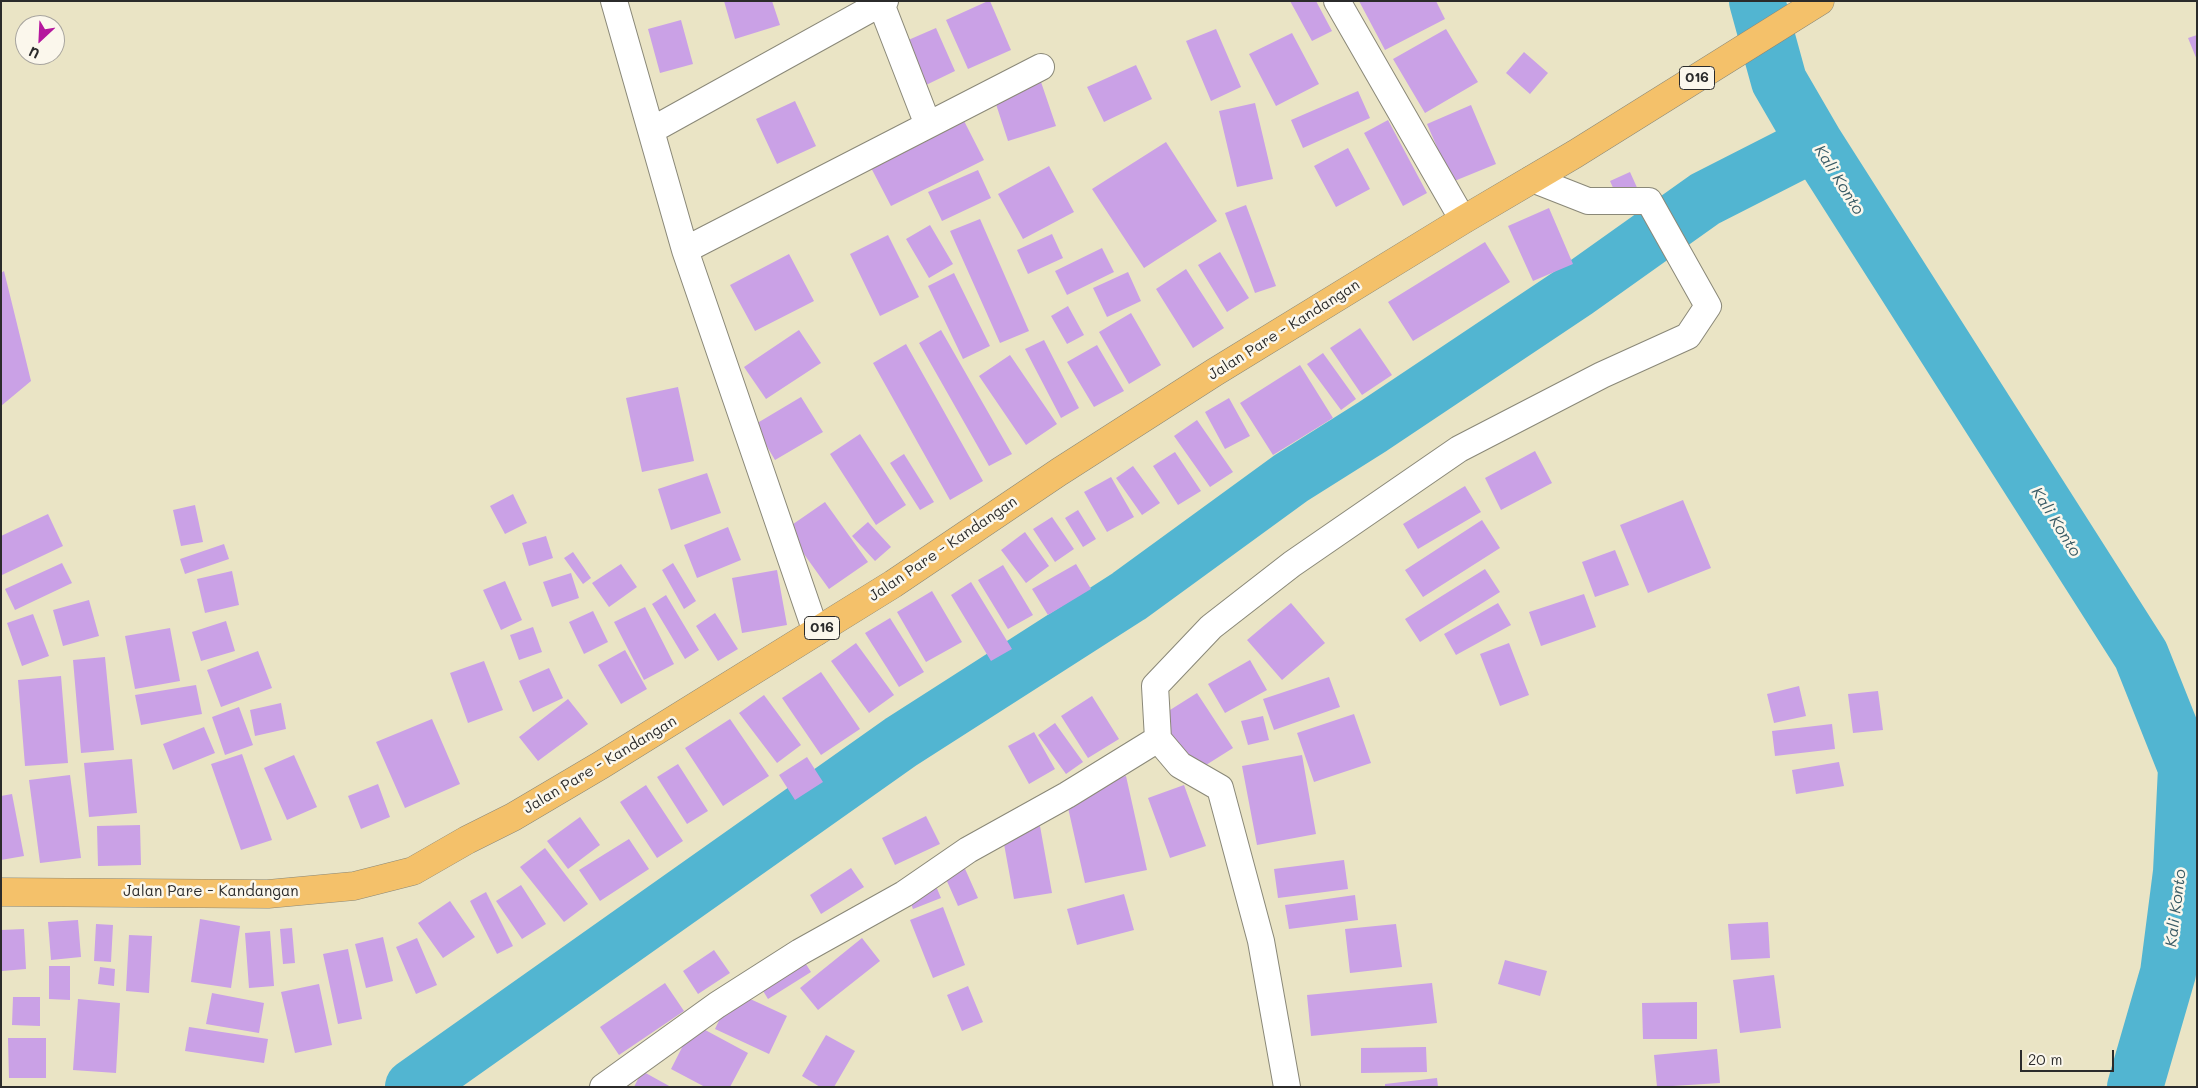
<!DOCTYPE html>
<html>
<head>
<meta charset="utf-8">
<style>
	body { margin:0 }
	#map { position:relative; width:2198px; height:1088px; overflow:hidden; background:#eae4c5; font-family:Mali,sans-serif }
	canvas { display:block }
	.frame { position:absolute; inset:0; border:2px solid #2b2b2b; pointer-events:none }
	.north { position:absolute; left:15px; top:15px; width:50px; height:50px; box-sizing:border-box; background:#fbf7ec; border:1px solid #a8a59f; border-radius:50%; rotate:205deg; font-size:14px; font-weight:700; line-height:20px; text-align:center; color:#2b2b2b }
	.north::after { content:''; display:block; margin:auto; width:18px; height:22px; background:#b5179e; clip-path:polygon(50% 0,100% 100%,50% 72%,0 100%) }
	.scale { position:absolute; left:2020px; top:1050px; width:94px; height:22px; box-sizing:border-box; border:2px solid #2b2b2b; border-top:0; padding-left:6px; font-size:15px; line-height:18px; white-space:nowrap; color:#2b2b2b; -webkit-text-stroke:4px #fbf7ec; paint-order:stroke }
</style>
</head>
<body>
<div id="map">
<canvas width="2198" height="1088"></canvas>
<div class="frame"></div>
<div class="north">U</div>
<div class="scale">20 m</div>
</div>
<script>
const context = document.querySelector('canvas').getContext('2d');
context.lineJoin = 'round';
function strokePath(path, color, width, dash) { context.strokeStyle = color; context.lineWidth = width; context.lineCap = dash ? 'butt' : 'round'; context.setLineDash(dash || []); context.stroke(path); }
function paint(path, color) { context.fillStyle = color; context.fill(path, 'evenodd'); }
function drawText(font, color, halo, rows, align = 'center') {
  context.font = font + ' Mali,sans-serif'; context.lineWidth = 5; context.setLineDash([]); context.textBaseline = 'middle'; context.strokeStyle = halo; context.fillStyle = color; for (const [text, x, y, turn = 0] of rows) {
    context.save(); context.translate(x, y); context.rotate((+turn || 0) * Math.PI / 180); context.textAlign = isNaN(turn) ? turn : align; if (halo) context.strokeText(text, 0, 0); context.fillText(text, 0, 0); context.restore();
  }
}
strokePath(new Path2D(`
	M1757,1L1779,81L1815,143L2141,655L2186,768L2181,872L2168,973L2135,1087
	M413,1087L901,742L1129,596L1291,478L1372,427L1577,290L1705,199L1815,143`), '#52b5d1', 56);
paint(new Path2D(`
	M724,1H772L780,25L735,39Z
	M988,1H990L1011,50L968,69L946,20Z
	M1290,1H1316L1332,31L1312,41Z
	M1359,1H1436L1445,19L1385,50Z
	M681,20L693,64L660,73L648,29Z
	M936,28L955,71L926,85L906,41Z
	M1216,29L1241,87L1211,101L1186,41Z
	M1446,29L1478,82L1425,113L1393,59Z
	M1292,33L1319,84L1276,106L1249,54Z
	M2197,35V60L2188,38Z
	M1524,52L1548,73L1530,94L1506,73Z
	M1136,65L1152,99L1104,122L1087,87Z
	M1041,82L1056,126L1008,141L994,98Z
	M1358,91L1370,118L1303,148L1291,120Z
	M795,101L816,146L777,164L756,119Z
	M1255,103L1273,179L1237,187L1219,111Z
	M1471,105L1496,164L1452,182L1427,124Z
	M961,115L984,160L891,206L868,162Z
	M1388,120L1427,193L1403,206L1364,133Z
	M1166,142L1217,221L1144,268L1092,189Z
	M1348,148L1370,189L1336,207L1314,166Z
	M1049,166L1074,212L1023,239L998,194Z
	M978,170L991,198L942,221L928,192Z
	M1630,172L1644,203L1624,212L1610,181Z
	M1246,205L1276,286L1255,293L1225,213Z
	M1549,208L1573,264L1533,281L1508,226Z
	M980,219L1029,331L1000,343L950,231Z
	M930,225L953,264L929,278L906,239Z
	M1052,234L1063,258L1028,274L1017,250Z
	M888,235L919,297L880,316L850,254Z
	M1485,242L1510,282L1413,341L1388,302Z
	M1102,248L1114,272L1067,295L1055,271Z
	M1220,252L1249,298L1227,312L1198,265Z
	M789,254L814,301L755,331L730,285Z
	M1186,269L1224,328L1193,348L1156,289Z
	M4,271L31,381L1,406V273Z
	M1128,272L1141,301L1107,317L1093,288Z
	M954,273L990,346L963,359L928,286Z
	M1068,306L1084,335L1067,344L1051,316Z
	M1131,313L1161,365L1129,384L1099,332Z
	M1360,328L1392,375L1362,395L1330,348Z
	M799,330L821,363L766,399L744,367Z
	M941,330L1012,454L989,466L919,343Z
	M1044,340L1079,408L1061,418L1025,349Z
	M906,344L983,481L950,500L873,363Z
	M1097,345L1124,391L1094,407L1067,362Z
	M1323,353L1356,399L1341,410L1307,364Z
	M1010,355L1057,424L1026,445L979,376Z
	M1300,365L1333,418L1273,455L1240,403Z
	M678,387L694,461L642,472L626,398Z
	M801,397L823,432L775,460L754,425Z
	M1229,398L1250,436L1225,449L1205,412Z
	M1197,420L1233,472L1210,487L1174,436Z
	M860,434L906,505L876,525L830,454Z
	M1535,451L1552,483L1501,510L1485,478Z
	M1175,452L1201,491L1178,505L1153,466Z
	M904,454L934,502L920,510L890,463Z
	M1133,466L1160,503L1142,515L1116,478Z
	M707,473L721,513L671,530L658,489Z
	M1111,477L1134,517L1107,532L1084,492Z
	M1465,486L1481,512L1418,549L1403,524Z
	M513,494L527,523L505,534L490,506Z
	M1683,500L1711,568L1648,593L1620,525Z
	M825,502L868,562L829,589L786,529Z
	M195,505L203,542L181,546L173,510Z
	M1078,510L1096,539L1083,547L1065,518Z
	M48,514L63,546L2,575L1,536Z
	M1052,517L1074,549L1055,562L1033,529Z
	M1482,520L1500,548L1423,597L1405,570Z
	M868,522L891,547L875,561L852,536Z
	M728,527L741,560L697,578L684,545Z
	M1025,532L1049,566L1026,583L1001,550Z
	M546,536L553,558L529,566L522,543Z
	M224,544L229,559L185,574L180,559Z
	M1615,550L1629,585L1595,597L1582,562Z
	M573,552L591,578L583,584L564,558Z
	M62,563L72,583L15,610L5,589Z
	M673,563L696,601L684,609L662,570Z
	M621,564L637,587L609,607L592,583Z
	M1076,564L1091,589L1048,615L1032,589Z
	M1003,565L1033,615L1008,629L978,580Z
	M1485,569L1500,592L1420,642L1405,619Z
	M777,570L787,625L742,633L732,578Z
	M232,571L239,605L205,613L197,579Z
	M571,573L579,598L552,607L543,582Z
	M505,581L522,620L501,630L483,590Z
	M971,582L1012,649L991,661L951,595Z
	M932,591L962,642L926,662L897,612Z
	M1584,594L1596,627L1541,646L1529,612Z
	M666,595L699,650L685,659L652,604Z
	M89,600L99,636L63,646L53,610Z
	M1291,603L1325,643L1282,680L1247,640Z
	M1498,603L1511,625L1456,655L1444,634Z
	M645,607L674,664L644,680L614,622Z
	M593,611L608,642L584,654L569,622Z
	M715,613L738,649L718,661L696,626Z
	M33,614L49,656L22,666L7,623Z
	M890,618L924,672L899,687L865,633Z
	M226,621L235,651L201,661L192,632Z
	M533,627L542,652L519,660L510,635Z
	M170,628L180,681L135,689L125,636Z
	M856,643L894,695L869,713L831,661Z
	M1509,643L1529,695L1500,706L1480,654Z
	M625,650L647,689L621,704L598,665Z
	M258,651L272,688L221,707L207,670Z
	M105,657L114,750L81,753L73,660Z
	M1250,660L1267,690L1225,713L1208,684Z
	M484,661L503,710L468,723L450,673Z
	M549,668L563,698L533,712L519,681Z
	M821,672L860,729L821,755L782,698Z
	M61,676L68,763L25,766L18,680Z
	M1329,677L1340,707L1274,730L1263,699Z
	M196,685L202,714L141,725L135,695Z
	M1799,686L1806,716L1774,723L1767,694Z
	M1878,691L1883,730L1853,733L1848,694Z
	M1197,693L1233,748L1187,777L1151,722Z
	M764,695L801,745L777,763L739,713Z
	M1092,696L1119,739L1088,758L1061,716Z
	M568,699L588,724L538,761L519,737Z
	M281,703L286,729L255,736L250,710Z
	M239,707L253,745L225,755L212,717Z
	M1354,714L1371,763L1314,782L1297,733Z
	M1263,716L1269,740L1248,745L1241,721Z
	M432,719L460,784L405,808L376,742Z
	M730,719L769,776L723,806L685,748Z
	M1055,723L1083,762L1066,774L1038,735Z
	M1832,724L1835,749L1775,756L1772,731Z
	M204,727L215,753L173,770L163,744Z
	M1034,732L1055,769L1029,784L1008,746Z
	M242,754L272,840L241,850L211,764Z
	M294,755L317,807L287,820L264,768Z
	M1302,755L1316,834L1257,845L1242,766Z
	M807,757L823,782L795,800L779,775Z
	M132,759L137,813L89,817L84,763Z
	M1839,762L1844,786L1796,794L1792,770Z
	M678,764L708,811L687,824L657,777Z
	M70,775L81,858L40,863L29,780Z
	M1126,776L1147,870L1085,883L1064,790Z
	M378,784L390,817L361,829L348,796Z
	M646,785L683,841L657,858L620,802Z
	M1184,785L1206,846L1170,858L1148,798Z
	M12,794L24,856L1,860V796Z
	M926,816L940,844L895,865L882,838Z
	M580,817L600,845L568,869L547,841Z
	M140,825L141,865L98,866L97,826Z
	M1040,826L1052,893L1014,899L1002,833Z
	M629,839L649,869L600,901L579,870Z
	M545,848L588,904L564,922L520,867Z
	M1344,860L1348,889L1278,898L1274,869Z
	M962,862L978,898L958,906L942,870Z
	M851,868L864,887L821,914L810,895Z
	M930,872L941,898L913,909L903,883Z
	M521,885L546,924L522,939L496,901Z
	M486,892L513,946L497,954L470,901Z
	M1124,894L1134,930L1077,945L1067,909Z
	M1355,895L1358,920L1289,929L1285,905Z
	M450,901L475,937L443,958L418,923Z
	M943,907L965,965L933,978L910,920Z
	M200,919L240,926L231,988L191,982Z
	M78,920L81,957L51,960L48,922Z
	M1768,922L1770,958L1731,960L1728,924Z
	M96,924L113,925L111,962L94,961Z
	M1396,924L1402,967L1350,973L1345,929Z
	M292,928L295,963L283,964L280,929Z
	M24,929L26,969L2,971L1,930Z
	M270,931L274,986L249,988L245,933Z
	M129,935L152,936L149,993L126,991Z
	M383,937L393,981L366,988L355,944Z
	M417,938L437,985L416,994L396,947Z
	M862,938L880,961L818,1010L800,988Z
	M348,949L362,1019L338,1024L323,954Z
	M714,950L730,973L698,994L683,971Z
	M797,950L811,972L768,999L754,976Z
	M1505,960L1547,971L1540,996L1498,984Z
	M49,966H70V1000L49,999Z
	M100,967L115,969L114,986L98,984Z
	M1774,975L1781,1028L1740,1033L1733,980Z
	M665,983L684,1011L619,1055L600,1027Z
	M1432,983L1437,1023L1311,1036L1307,995Z
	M319,984L332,1045L295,1053L281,992Z
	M968,986L983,1022L962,1031L947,995Z
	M733,991L787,1016L769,1054L715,1029Z
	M212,993L264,1003L259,1033L206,1024Z
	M13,997H40V1026L12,1025Z
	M78,999L120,1003L116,1073L73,1070Z
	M1697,1002V1039H1643L1642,1003Z
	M694,1024L748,1053L730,1087H705L671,1069Z
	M189,1027L268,1039L264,1063L185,1051Z
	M826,1035L855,1051L834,1087H820L802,1076Z
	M8,1038H46V1078H9Z
	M1426,1047L1427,1072L1361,1073V1048Z
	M1717,1049L1720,1083L1657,1087L1654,1055Z
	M642,1071L671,1087H634Z
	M1437,1078L1438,1087H1385V1084Z`), '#caa1e6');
const minor = new Path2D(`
	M614,1L685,250L816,632
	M880,1L928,125
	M1337,1L1463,220
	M652,130L885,1
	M685,250L1041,67
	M603,1087L717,1005L800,952L904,894L968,850L1067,795L1158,739
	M1287,1087L1261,941L1220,788L1180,765L1158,739L1155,686L1211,627L1292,564L1337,533L1459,449L1602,375L1688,336L1708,306L1649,201H1588L1532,179`);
const primary = new Path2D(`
	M1,892L268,894L354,886L413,871L467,840L513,817L601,765L893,584L1059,472L1215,372L1463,220L1575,154L1820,1`);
strokePath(minor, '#8a8878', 28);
strokePath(primary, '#8a8878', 29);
strokePath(minor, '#fff', 26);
strokePath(primary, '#f4c16a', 28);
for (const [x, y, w] of [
	[1697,78,35],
	[822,628,35]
]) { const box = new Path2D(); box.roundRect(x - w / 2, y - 11.5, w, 23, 4); context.fillStyle = '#fbf7ec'; context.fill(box); strokePath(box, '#2b2b2b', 1); }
drawText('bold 14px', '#2b2b2b', null, [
	["016",1697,78],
	["016",822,628]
]);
drawText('15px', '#2b2b2b', '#fbf7ec', [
	["Jalan Pare - Kandangan",1284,330,-32],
	["Jalan Pare - Kandangan",943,549,-34],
	["Jalan Pare - Kandangan",600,765,-31],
	["Jalan Pare - Kandangan",211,891]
]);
drawText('italic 16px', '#395b65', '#fbf7ec', [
	["Kali Konto",1839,180,58],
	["Kali Konto",2056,522,58],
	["Kali Konto",2176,908,-83]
]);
</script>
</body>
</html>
